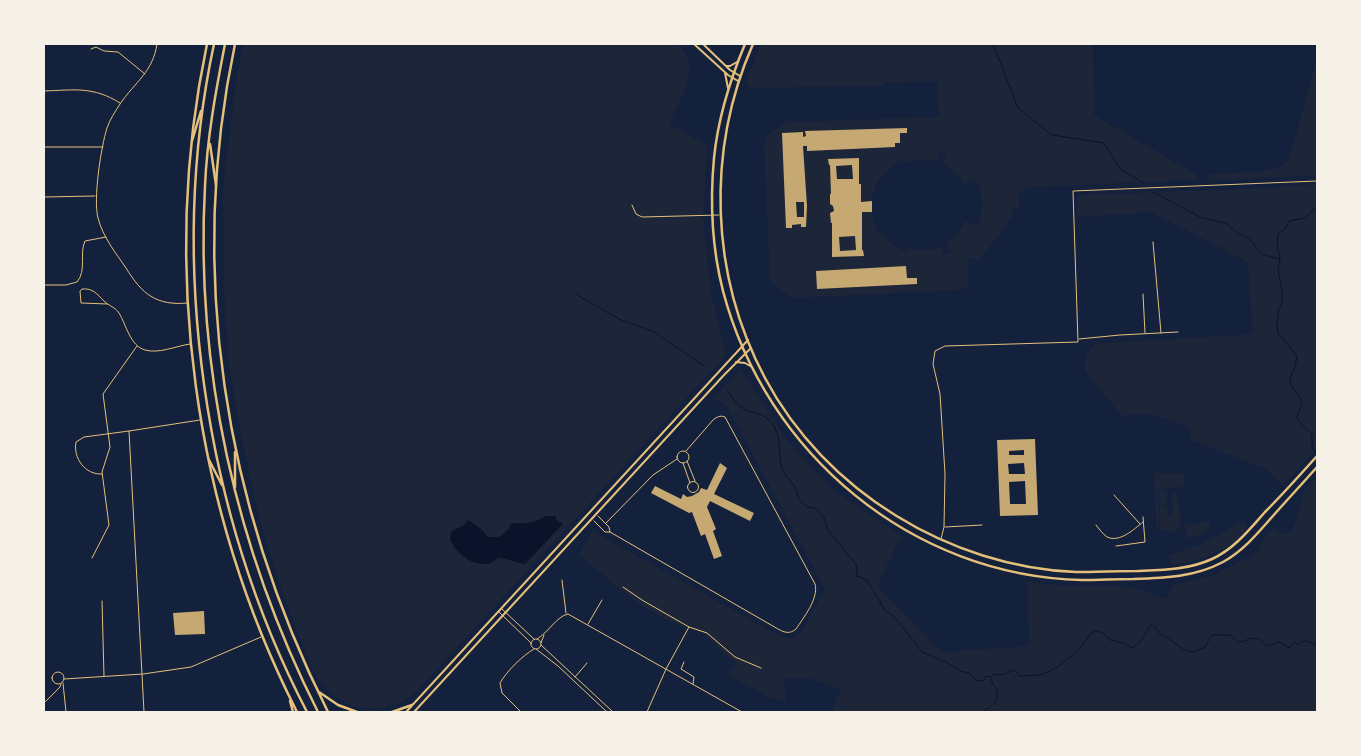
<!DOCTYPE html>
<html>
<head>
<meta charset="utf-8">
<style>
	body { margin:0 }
	#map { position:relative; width:1361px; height:756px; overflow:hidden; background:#14213d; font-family:"Roboto Condensed",sans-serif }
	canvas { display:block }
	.frame { position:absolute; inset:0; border:45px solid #f6f1e7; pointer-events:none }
</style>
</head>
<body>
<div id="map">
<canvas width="1361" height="756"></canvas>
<div class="frame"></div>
</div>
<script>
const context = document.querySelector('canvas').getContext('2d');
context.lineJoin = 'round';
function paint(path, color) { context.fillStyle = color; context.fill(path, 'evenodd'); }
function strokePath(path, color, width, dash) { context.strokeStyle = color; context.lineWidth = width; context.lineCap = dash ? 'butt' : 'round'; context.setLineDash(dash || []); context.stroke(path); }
paint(new Path2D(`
	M244,44H678C703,66 680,100 669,124L707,145L703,218L710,288L726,355L413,695C372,721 335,709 311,667L276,575L257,509L242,439L229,364L224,292L223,187L237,75Z
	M761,44H1093L1094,115L1195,174H1198L1197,180L1027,187L1018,194L1019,208H1012V217L979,261L968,257V287L960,290L792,298L774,285L770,279L764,142C768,132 779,126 789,122L939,117L937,81L886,83L881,86L750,88L746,83ZM940,152L947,154L943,163L959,176L964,184L976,179C983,195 984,209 978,226L966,221L960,231L946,244L951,253L944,255L941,247C929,251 920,251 908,248L906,252L893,245L883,235L880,236C869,216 869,198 879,178L880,179L887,170L902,159L905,163L921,159L938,161Z
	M1317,59V175L1209,181V174L1258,172L1278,168L1289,160Z
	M1317,184V449L1285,483H1280L1269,470L1190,440V429L1188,427C1171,421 1138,406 1122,417L1085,370C1083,360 1089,351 1095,344L1253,334L1248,262L1151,212L1077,217V195L1245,189Z
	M741,370L787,441L835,492L901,536L877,586L941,652L1028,646L1029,634L1027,582L1066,586H1123V588L1133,587L1167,599L1173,585L1212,576L1254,554L1260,550L1261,542L1273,528L1283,534L1291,532L1297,520L1303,493L1317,475V712H831L841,689C817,683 812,673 784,679L787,702L768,697L729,675L737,662L729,657L702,633L665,619L639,604L579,555L592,531L774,633L789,639L801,633L825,589L727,406L714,398Z
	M1154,473H1184V487L1158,489L1159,531H1157Z
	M1159,489L1168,492L1166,504H1164L1163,506H1167V514L1172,515L1173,504L1172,494L1177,492L1181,524L1178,530L1171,532L1160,530Z
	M1200,522L1210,523V528L1206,532L1188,539L1185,524H1198Z
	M1242,522L1247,525C1245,529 1244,533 1241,536C1227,552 1192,563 1172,565L1168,556L1200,545Z`), '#1d2539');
paint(new Path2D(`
	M546,516H555L557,521L563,524L525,564C517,563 509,559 501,558C496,558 492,563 487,564C471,566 455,552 450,539L452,531L464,525L468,520L480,528L488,537H499L508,530L512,523C525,524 534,523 546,516Z`), '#0b132b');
strokePath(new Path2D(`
	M993,44L1018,108L1052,135L1104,143L1120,169L1142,182
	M1153,192L1202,218L1226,223L1239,234L1248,238L1262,254L1280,259
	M577,295L619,319L654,332L704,366
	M727,389C731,396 735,403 741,407C751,414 765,413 772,423C782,436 778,455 782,469C784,475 790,479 793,484C800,497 797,506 815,508L824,518L828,530L856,564L857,576L867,580C872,591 880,599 884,610L892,615L901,625L922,652L948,663L960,671L970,673L975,680L983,681L986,676L991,677L994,674L1003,675L1014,670L1020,676C1026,675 1033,676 1039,675C1056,672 1083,648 1091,633L1095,631L1103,633L1110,640L1124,643L1131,648C1145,642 1143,633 1151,625L1155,627L1161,635L1168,638L1184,650L1192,652L1204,648L1212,635H1230L1238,642L1244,641L1252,638L1260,639L1266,646L1280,642L1289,648L1294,642L1298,645L1302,641C1309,641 1313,642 1317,648
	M1315,452L1312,446V434L1296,418L1302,404L1301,399C1281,375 1294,381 1297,356L1278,333L1277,322L1279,308L1282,302V291L1278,270L1280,259L1277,243L1278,234L1285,229L1289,221L1305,218L1317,206
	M983,712C992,706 1000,701 996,689C994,685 992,684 991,678`), '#0b132b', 1);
paint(new Path2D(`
	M907,128V133H900V143H895V147L807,151V146H803L807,206L806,227H801V224L792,225V228H786L782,133L803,132V137L806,136L805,131ZM796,202H804V217H797Z
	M859,158V184H861V202L872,201V212H862V250H863L864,256L832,257V223H831L830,213L834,211L833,206L830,204V194H831L830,165H829L828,159ZM852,165L853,179H837L836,166ZM855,236L856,250L840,251L839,237Z
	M906,266L907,278H917V284L817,289L816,271Z
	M1035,439L1038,515L1000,516L997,440ZM1024,450V455H1009V451ZM1024,463L1025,474H1009L1008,464ZM1025,481L1026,504H1010L1009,482Z
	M720,463L727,468L714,494L754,513L750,521L710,501L707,507L716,529L713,531L722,556L714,559L705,534L701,536L692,512L689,513L651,493L655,486L681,499L683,494L687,497L692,496L699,492L701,488L707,490Z
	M204,611L205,634L175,635L173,613Z`), '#c6a872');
strokePath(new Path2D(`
	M157,44C153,72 135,82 120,104C115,112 110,119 107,128C101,147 93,199 98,218C103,237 115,252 126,268C142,294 156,306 188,303
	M91,49L96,47L104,51L118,52L145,74
	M44,91C74,90 93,86 120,103
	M44,147H103
	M44,197L95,196
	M632,205L636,214L642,217L719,215
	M1153,242L1161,333
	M44,285H66L77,282C87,270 79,254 85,241L106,237
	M1143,294L1145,333
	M107,304L81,303L80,291L82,289C93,288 97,294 104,301C109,306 115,307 119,313C126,324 130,346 145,350C159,354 176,346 190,344
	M1079,339L1120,335L1178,332
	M677 457a6 6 0 1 1 12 0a6 6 0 1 1-12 0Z
	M687,461L695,481
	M683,463L690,483
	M102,474C85,475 73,458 76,442L84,437L129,431
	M687.5 487a5.5 5.5 0 1 1 11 0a5.5 5.5 0 1 1-11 0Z
	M1114,495L1140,524
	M598,516L609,527L610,532
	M594,521L605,532H610L778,629C785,633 790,634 796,629C804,617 819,598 815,584L725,417C720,415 717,417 713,420L686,451
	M606,523L653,475L677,459
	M1096,525C1099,529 1103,534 1107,537C1120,543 1134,529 1143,522
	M945,527L982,525
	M941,539L944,527L945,474L940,394L933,364L935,351L945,346L1078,342L1073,191L1317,181
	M1116,546L1145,542L1143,517
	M92,558L109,525L102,472L110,447L103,394L137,346
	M562,580L566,613
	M623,587L642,600L689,627L666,669L647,712
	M102,601L104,676
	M502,609L534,639
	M499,612L531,643
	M588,624L602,600
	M689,627L707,633L735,657L761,668
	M531 644a5 5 0 1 1 10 0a5 5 0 1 1-10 0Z
	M537,639C548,633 557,616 568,614L742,712
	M541,643L544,635
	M541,645L613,712
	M536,649L558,666L607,712
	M684,662L681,669L694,677L693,684
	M52 678a6 6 0 1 1 12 0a6 6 0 1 1-12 0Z
	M575,677L587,663
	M64,679L143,674L191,667L261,637
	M63,683L66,712
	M44,703L60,687L61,684
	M144,712L129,431L200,420
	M521,712L502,693L500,683C507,671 522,656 534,649`), '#e5c07b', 1);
strokePath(new Path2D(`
	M694,44L728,75L738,81
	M703,44L730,70L740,76
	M726,66H730L737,62
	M725,73L728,88
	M736,362L745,363L752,367
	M406,712L748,340
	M414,712L724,375L751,348`), '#e5c07b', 2);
strokePath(new Path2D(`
	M745,44C730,80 718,118 714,158C710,201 712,248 723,291C766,454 912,576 1082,580C1099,580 1116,579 1133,579C1165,578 1195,577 1223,562C1243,551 1258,533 1272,517C1287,500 1302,484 1317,467
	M753,44C706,151 710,275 765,378C825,491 950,567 1076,572C1096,572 1117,571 1137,571C1163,570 1188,570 1212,559C1234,549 1249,530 1265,512C1283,494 1300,475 1317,456`), '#e5c07b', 2.5);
strokePath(new Path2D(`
	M207,44C160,267 194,509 297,712
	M235,44C187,271 224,505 328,712
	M319,692L338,705L357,712
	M290,701L293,712
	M392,712L412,705`), '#e5c07b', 2.5);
strokePath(new Path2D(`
	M214,44C167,263 204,514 307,712
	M225,44C216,90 207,138 205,186C195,368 236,550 318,712
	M192,141L201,111
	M210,144L216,185
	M209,460L222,485
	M235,487V452`), '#e5c07b', 2.5);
</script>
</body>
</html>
